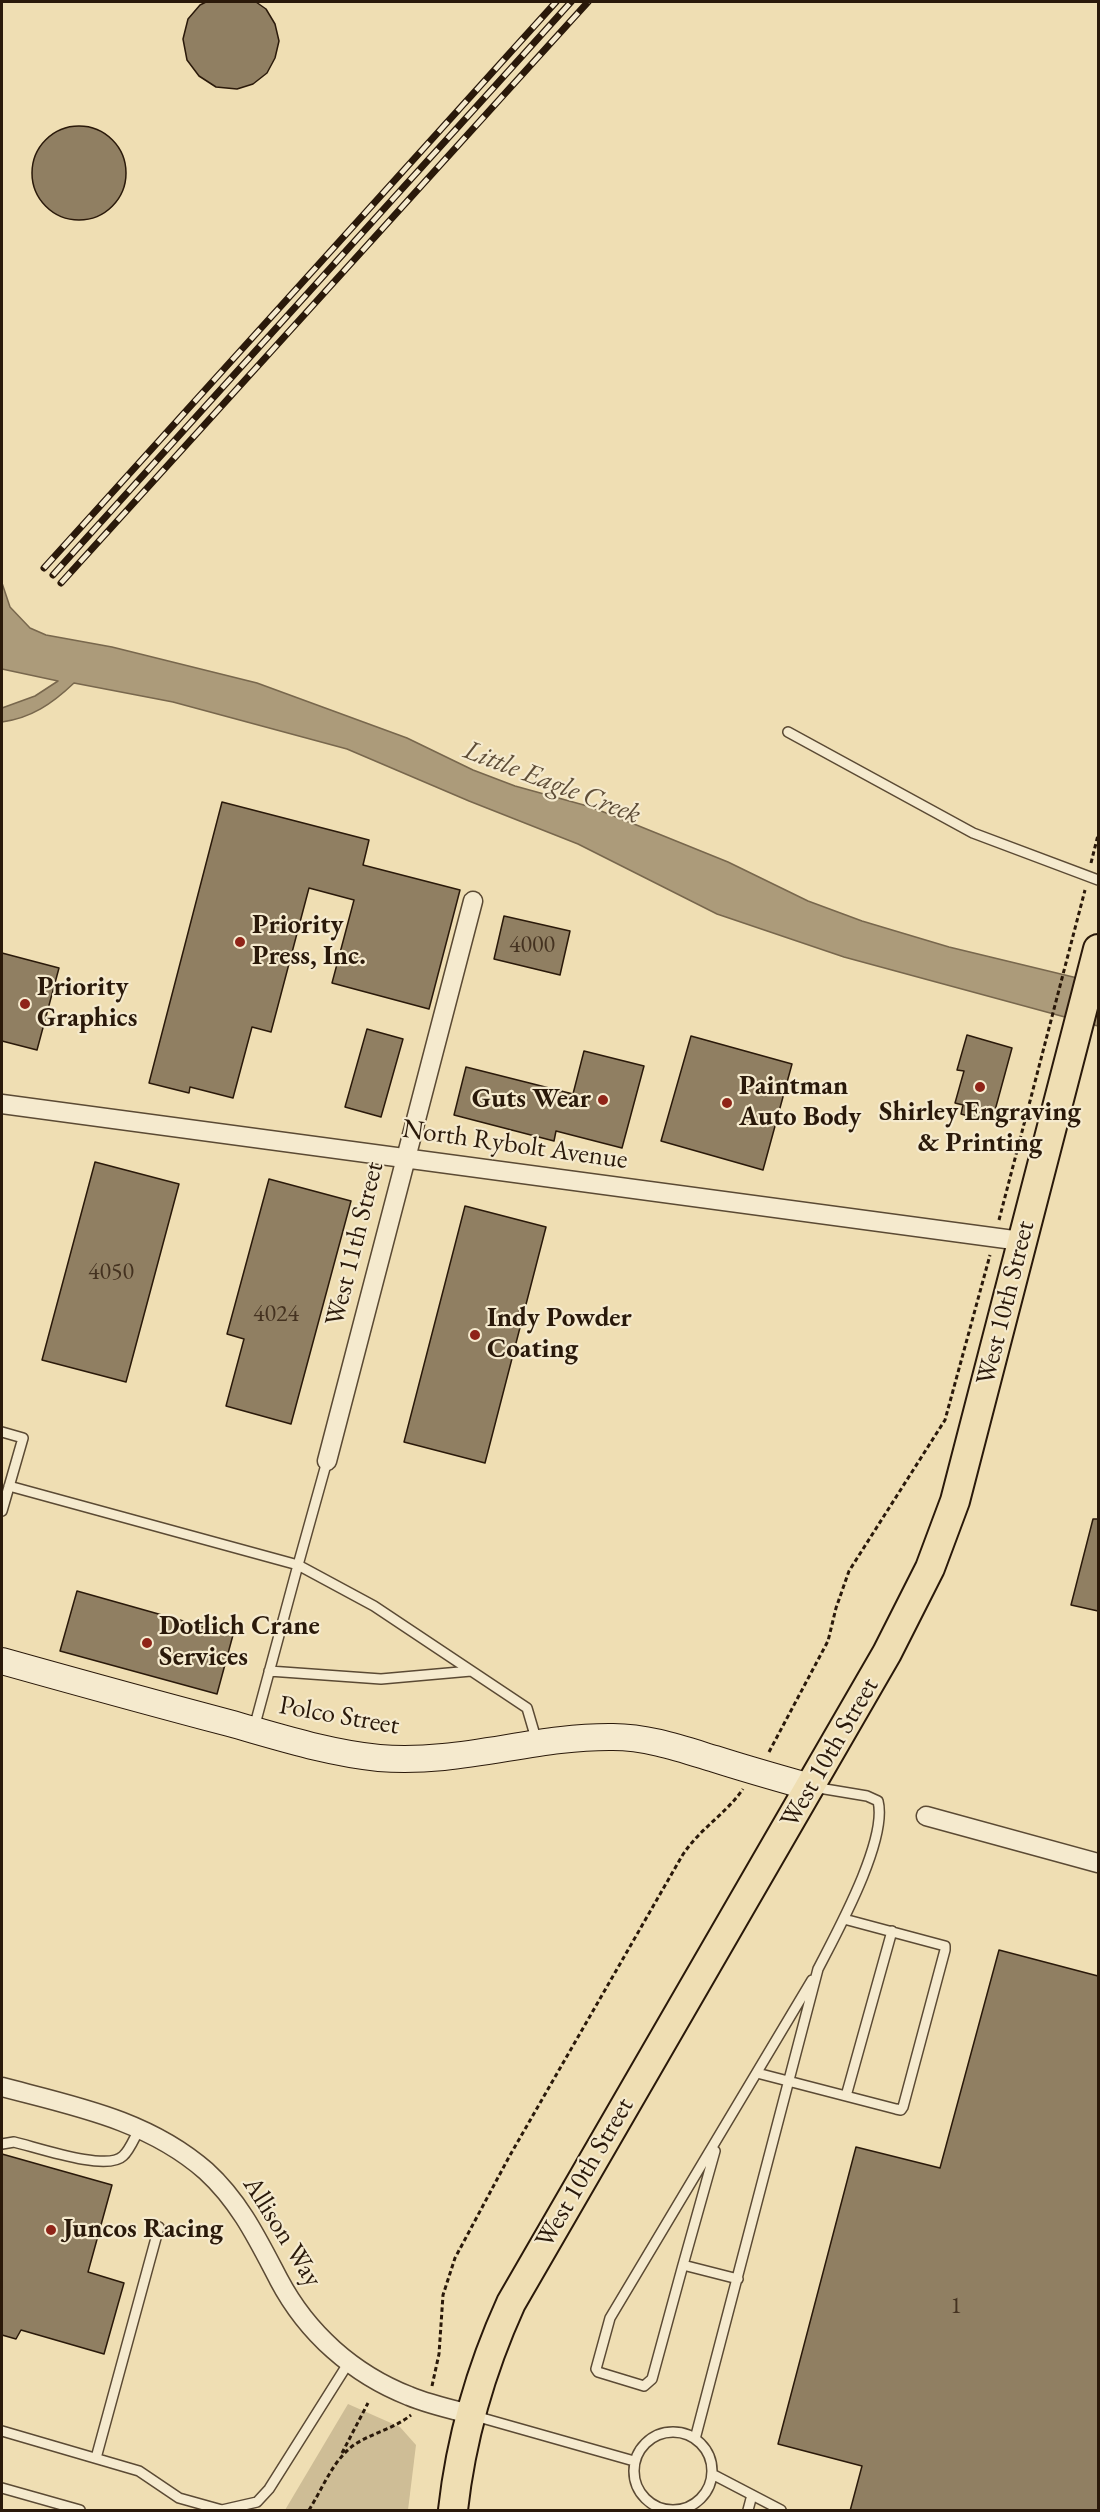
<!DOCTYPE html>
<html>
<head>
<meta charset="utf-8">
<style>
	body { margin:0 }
	#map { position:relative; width:1100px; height:2512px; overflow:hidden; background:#efdeb3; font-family:"EB Garamond",serif }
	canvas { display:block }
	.frame { position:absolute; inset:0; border:3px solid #2a190a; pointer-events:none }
</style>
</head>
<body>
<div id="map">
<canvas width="1100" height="2512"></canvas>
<div class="frame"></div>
</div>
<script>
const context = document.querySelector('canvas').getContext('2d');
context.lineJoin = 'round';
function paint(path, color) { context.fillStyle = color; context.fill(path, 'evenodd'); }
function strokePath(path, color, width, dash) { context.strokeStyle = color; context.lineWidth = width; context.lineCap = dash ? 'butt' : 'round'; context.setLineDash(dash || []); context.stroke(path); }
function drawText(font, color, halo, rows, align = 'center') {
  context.font = font + ' "EB Garamond",serif'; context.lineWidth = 4.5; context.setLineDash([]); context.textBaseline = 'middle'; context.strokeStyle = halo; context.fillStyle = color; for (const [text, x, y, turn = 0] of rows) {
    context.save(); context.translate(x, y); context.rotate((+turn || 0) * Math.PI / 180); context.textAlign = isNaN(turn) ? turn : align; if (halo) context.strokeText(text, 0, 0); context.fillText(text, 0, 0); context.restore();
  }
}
paint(new Path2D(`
	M348,2404L400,2427L416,2445L408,2510H285Z`), '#cebd96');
const water = new Path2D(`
	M2,583L10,607L30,628L46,635L112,647L257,683L407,738L473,770L515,786L591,807L634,824L728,862L808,901L862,921L949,947L1098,983V1026L844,957L717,914L578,844L469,801L347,749L173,702L74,683C52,704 31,718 2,722V708L35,696L58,681L2,669Z`);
paint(water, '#ac9b7a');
strokePath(water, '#78674d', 1.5);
const building = new Path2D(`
	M206,2H256L266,9L275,24L279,41L275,58L267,73L253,84L237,89L216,87L199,76L187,60L183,39L188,19L200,5Z
	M32 173a47 47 0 1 1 94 0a47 47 0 1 1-94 0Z
	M222,802L369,840L363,865L460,890L429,1009L332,983L354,900L309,888L271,1032L252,1027L233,1098L190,1087L189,1093L149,1083Z
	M504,916L570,931L560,975L494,959Z
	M2,953L59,968L37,1050L2,1041Z
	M367,1029L403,1039L381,1117L345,1107Z
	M967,1035L1012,1048L994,1114L988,1112L986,1121L961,1114L963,1105L955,1103L964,1071L957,1070Z
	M691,1036L792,1064L763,1170L661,1141Z
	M584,1051L644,1066L622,1148L556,1131L554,1141L454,1115L466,1067L573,1094Z
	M95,1162L179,1184L126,1382L42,1360Z
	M269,1179L351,1201L291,1424L226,1406L244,1339L227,1334Z
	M465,1206L546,1227L485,1463L404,1442Z
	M1093,1519H1098V1611L1071,1605Z
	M77,1591L233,1635L217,1694L60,1651Z
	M999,1950L1098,1976V2511H850L862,2466L778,2444L856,2147L940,2168Z
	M2,2154L112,2185L88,2272L124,2283L104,2354L21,2330L16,2339L2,2335Z`);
paint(building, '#907f62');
strokePath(building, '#2a190a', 1.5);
const lane = new Path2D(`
	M788,732L973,833L1098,880
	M2,1432L23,1438L2,1511
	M9,1486L298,1565L327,1461
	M269,1671L381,1679L471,1671
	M254,1728L298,1565L374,1606L527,1708L537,1742
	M757,2073L896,2109L901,2110L903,2107L945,1950V1946L844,1919
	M846,2096L892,1931
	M2,2144L14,2142C36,2147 107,2172 123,2156C130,2150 135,2136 140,2128
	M683,2265L715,2151
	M738,2279L683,2265L652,2379L644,2386L598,2372L596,2369L610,2318L812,1980
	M475,2416L634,2461
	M2,2431L139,2471L179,2498L222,2510L257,2502L269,2489L349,2362
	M634 2471a39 39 0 1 1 78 0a39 39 0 1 1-78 0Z
	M695,2439L818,1969C837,1932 888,1840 878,1801L867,1796L813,1787
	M96,2458L159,2227
	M712,2474L781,2510
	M2,2488L80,2510
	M748,2510L752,2495`);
const street = new Path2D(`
	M2,1104L1021,1241
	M327,1461L473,901
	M926,1816L1098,1863
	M2,2087C74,2106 148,2120 206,2171C240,2202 258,2240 279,2280C307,2333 353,2374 409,2396C428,2404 450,2409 470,2414`);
const secondary = new Path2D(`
	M2,1661C77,1682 153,1703 229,1723C279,1737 328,1753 379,1758C459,1765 534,1736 613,1737C648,1737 682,1749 715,1759C746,1769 778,1778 810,1787`);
const primary = new Path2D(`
	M453,2510C461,2438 481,2369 511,2303L887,1653L930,1568L955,1501L1098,949`);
strokePath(lane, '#5b4a34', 12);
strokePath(street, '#5b4a34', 21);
strokePath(secondary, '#2a190a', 28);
strokePath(primary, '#2a190a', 32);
strokePath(new Path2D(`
	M1091,863L1098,835
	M999,1220L1085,890
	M769,1752L828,1641L836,1608L849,1571L945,1420L990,1255
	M432,2386L439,2354L443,2295L455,2258L509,2157L682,1856C699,1829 725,1815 743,1789
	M342,2453L368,2403
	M309,2510C323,2488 334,2457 357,2443C375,2432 395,2428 411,2415`), '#2a190a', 3, [4.5, 3]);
strokePath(lane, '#f5eace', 9);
strokePath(street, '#f5eace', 18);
strokePath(secondary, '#f5eace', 26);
strokePath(primary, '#efdeb3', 28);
const rail = new Path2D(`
	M44,568L556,2
	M53,575L571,2
	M61,583L588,2`);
strokePath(rail, '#2a190a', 7);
strokePath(rail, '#f5eace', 4.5, [14]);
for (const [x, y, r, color] of [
	[240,942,6,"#8f2418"],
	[25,1004,6,"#8f2418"],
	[980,1087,6,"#8f2418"],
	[603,1100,6,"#8f2418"],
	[727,1103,6,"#8f2418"],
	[475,1335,6,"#8f2418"],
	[147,1643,6,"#8f2418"],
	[51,2230,6,"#8f2418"]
]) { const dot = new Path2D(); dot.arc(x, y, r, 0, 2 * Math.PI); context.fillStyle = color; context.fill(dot); strokePath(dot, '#f5eace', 2); }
drawText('24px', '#443220', null, [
	["4000",532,945],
	["4050",111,1272],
	["4024",276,1314],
	["1",956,2306]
]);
drawText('bold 27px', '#2a190a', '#f5eace', [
	["Priority",252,926],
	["Press, Inc.",252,957],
	["Priority",37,988],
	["Graphics",37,1019],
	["Paintman",739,1087],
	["Auto Body",739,1118],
	["Guts Wear",591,1100,"right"],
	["Shirley Engraving",980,1113,"center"],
	["& Printing",980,1144,"center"],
	["Indy Powder",487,1319],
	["Coating",487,1350],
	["Dotlich Crane",159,1627],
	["Services",159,1658],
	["Juncos Racing",63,2230]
], 'left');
drawText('27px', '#2a190a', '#f5eace', [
	["North Rybolt Avenue",515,1145,8],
	["West 11th Street",355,1244,-76],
	["West 10th Street",1006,1303,-76],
	["Polco Street",339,1716,10],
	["West 10th Street",830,1753,-60],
	["West 10th Street",585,2173,-60],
	["Allison Way",282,2232,58]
]);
drawText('italic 28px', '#5e4d37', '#f5eace', [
	["Little Eagle Creek",552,783,21]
]);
</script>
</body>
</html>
